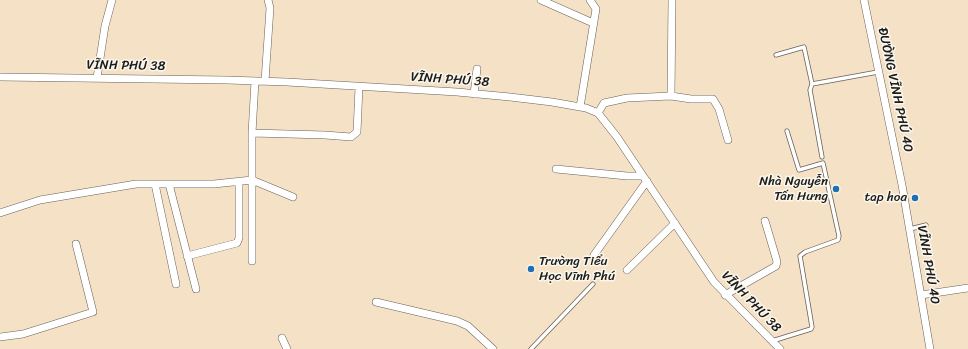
<!DOCTYPE html>
<html>
<head>
<meta charset="utf-8">
<style>
	body { margin:0 }
	canvas { display:block; background:#f5e1c6 }
</style>
</head>
<body>
<canvas width="968" height="349"></canvas>
<script>
const context = document.querySelector('canvas').getContext('2d');
context.lineJoin = 'round';
function strokePath(path, color, width, dash) { context.strokeStyle = color; context.lineWidth = width; context.lineCap = dash ? 'butt' : 'round'; context.setLineDash(dash || []); context.stroke(path); }
function drawText(font, color, halo, rows, align = 'center') {
  context.font = font + ' Sriracha,sans-serif'; context.lineWidth = 3; context.setLineDash([]); context.textBaseline = 'middle'; context.strokeStyle = halo; context.fillStyle = color; for (const [text, x, y, turn = 0] of rows) {
    context.save(); context.translate(x, y); context.rotate((+turn || 0) * Math.PI / 180); context.textAlign = isNaN(turn) ? turn : align; if (halo) context.strokeText(text, 0, 0); context.fillText(text, 0, 0); context.restore();
  }
}
const lane = new Path2D(`
	M776,55L804,47L812,84
	M822,157L810,90L812,84L878,72
	M910,229L926,225
	M772,341L811,329L812,327L800,256L805,252L838,240L839,236L823,163L799,170L787,131
	M531,349L593,284`);
const street = new Path2D(`
	M541,0L593,23
	M864,0L902,185L930,349
	M0,77L227,80L287,82L457,92L510,97L552,102L586,108L598,113L617,137L714,282L780,349
	M97,78L105,26L112,0
	M265,81L270,8L268,0
	M474,94L477,69
	M671,96L691,99H713L719,109L728,140
	M580,107L596,9L590,0
	M598,113L604,103L627,98L671,96L672,0
	M252,133L255,81
	M556,169L627,176H643
	M155,184L176,284
	M169,184L196,289
	M0,213L40,200L136,184H214L252,180L293,197
	M594,255L647,181
	M187,256L237,243L239,238V182
	M252,261V133L325,135L351,137L357,132L359,87
	M627,270L675,223
	M725,295L776,266L777,262L776,258L765,221
	M921,295L968,288
	M376,302L457,321L468,326L493,349
	M0,337L23,334L93,312L76,244
	M282,338L287,349`);
strokePath(lane, '#686158', 5);
strokePath(street, '#686158', 8);
strokePath(lane, '#fff', 3.5);
strokePath(street, '#fff', 7);
for (const [x, y, r, color] of [
	[836,189,4,"#1f6fb2"],
	[915,198,4,"#1f6fb2"],
	[531,269,4,"#1f6fb2"]
]) { const dot = new Path2D(); dot.arc(x, y, r, 0, 2 * Math.PI); context.fillStyle = color; context.fill(dot); strokePath(dot, '#fbf7ec', 1.5); }
drawText('13px', '#1c1c1c', '#fbf7ec', [
	["VĨNH PHÚ 38",126,66,1],
	["VĨNH PHÚ 38",450,80,4],
	["ĐƯỜNG VĨNH PHÚ 40",895,90,78],
	["VĨNH PHÚ 40",928,265,80],
	["VĨNH PHÚ 38",751,302,46]
]);
drawText('13px', '#1c1c1c', '#fbf7ec', [
	["Nhà Nguyễn",828,182],
	["Tấn Hưng",828,197],
	["tap hoa",907,198],
	["Trường Tiểu",539,262,"left"],
	["Học Vĩnh Phú",539,277,"left"]
], 'right');
</script>
</body>
</html>
